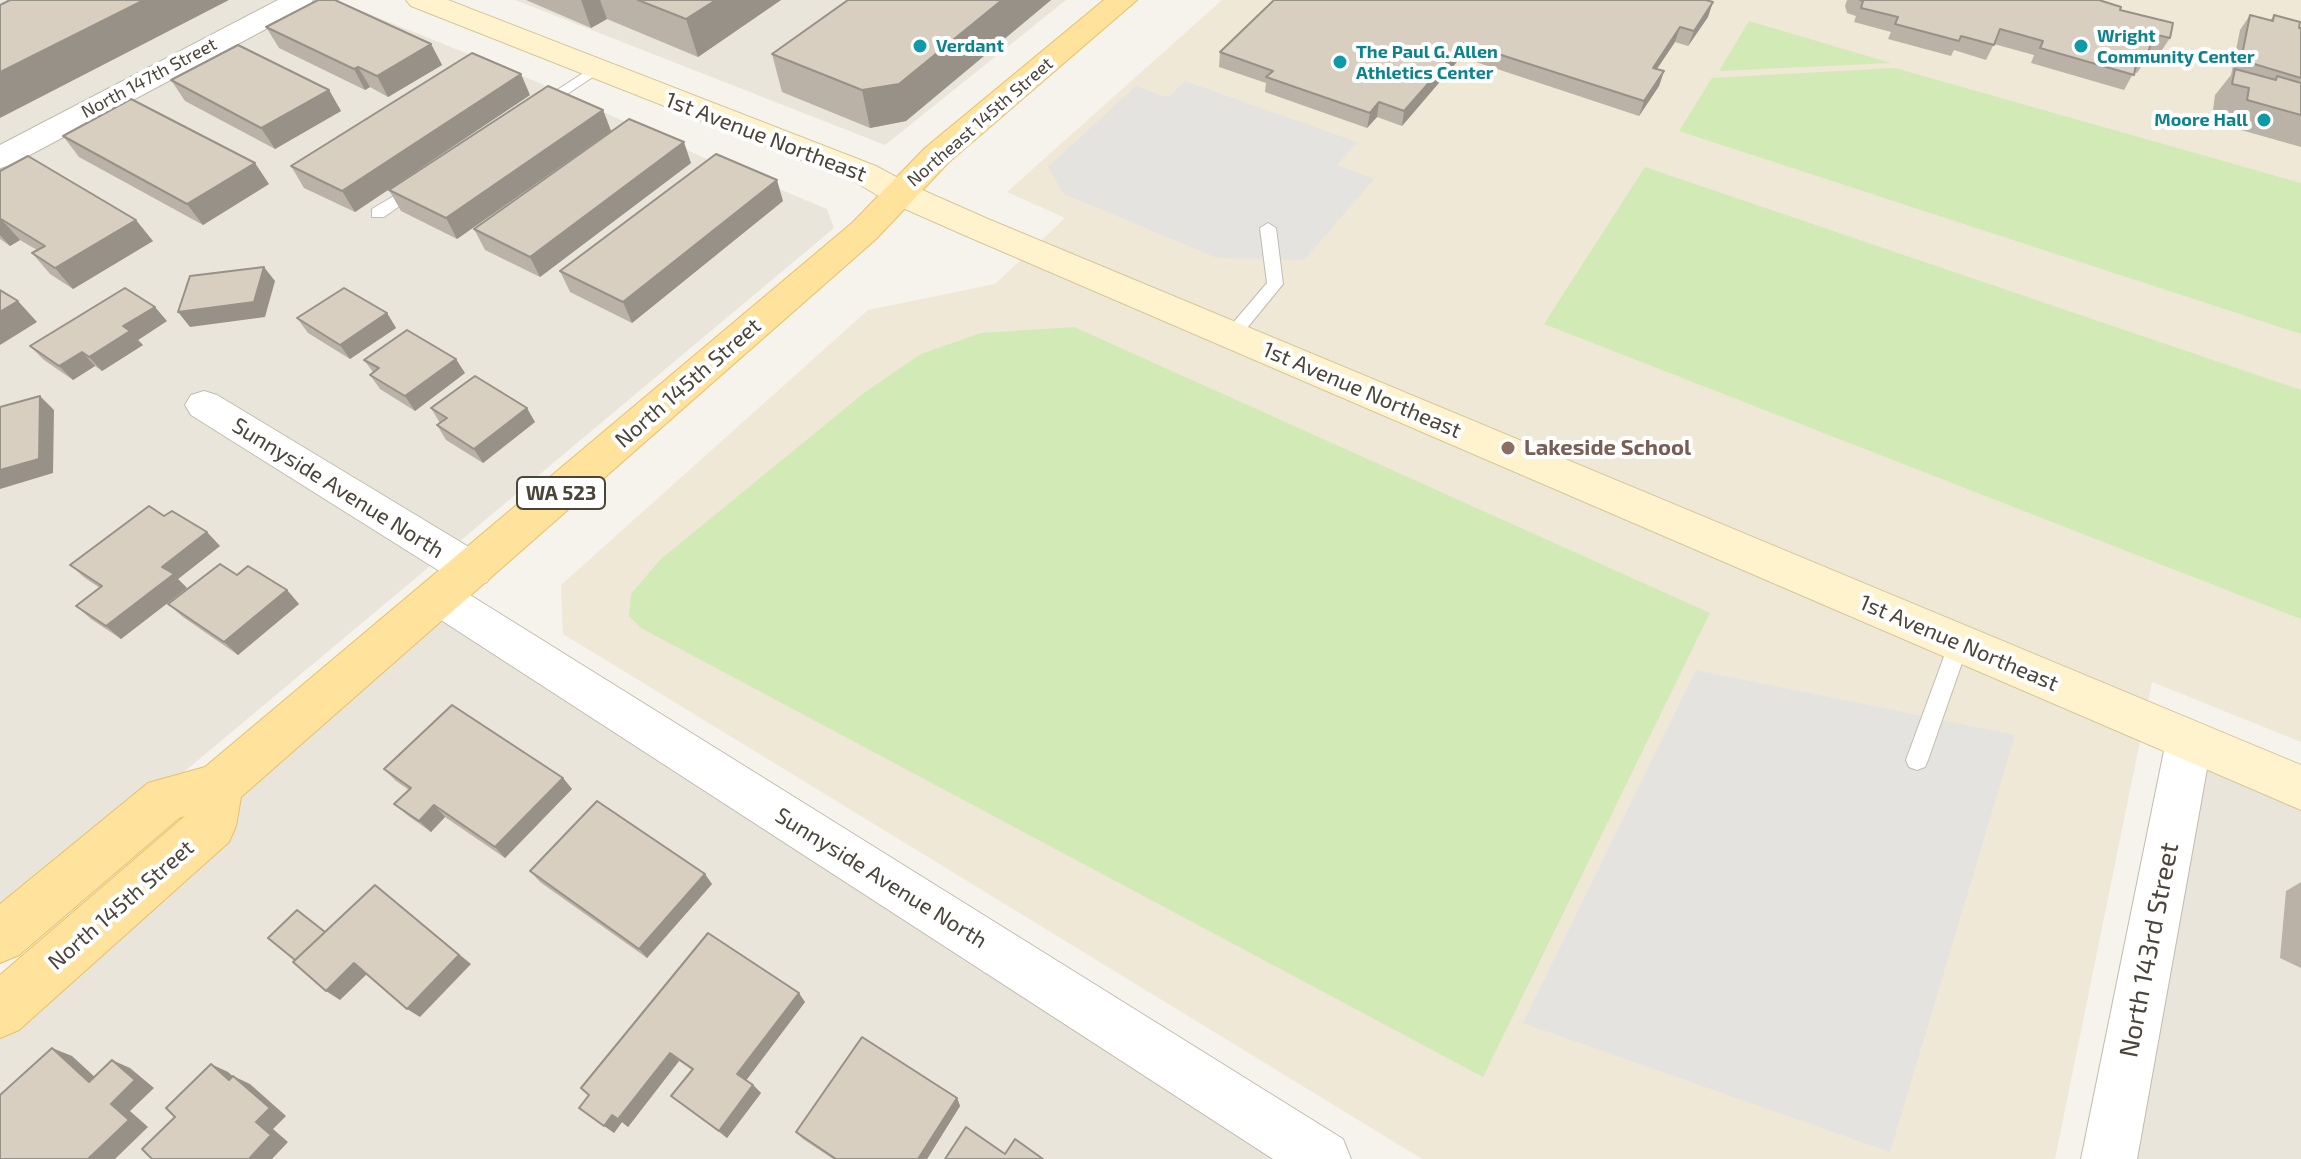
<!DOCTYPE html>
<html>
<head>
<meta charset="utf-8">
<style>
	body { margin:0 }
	canvas { display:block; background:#f6f3ec }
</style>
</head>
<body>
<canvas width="2301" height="1159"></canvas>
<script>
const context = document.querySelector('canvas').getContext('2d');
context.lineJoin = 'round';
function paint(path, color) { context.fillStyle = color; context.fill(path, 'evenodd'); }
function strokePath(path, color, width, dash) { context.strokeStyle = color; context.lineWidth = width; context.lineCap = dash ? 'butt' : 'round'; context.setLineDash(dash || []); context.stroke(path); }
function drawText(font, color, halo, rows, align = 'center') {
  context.font = font + ' "Exo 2",sans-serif'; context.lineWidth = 8; context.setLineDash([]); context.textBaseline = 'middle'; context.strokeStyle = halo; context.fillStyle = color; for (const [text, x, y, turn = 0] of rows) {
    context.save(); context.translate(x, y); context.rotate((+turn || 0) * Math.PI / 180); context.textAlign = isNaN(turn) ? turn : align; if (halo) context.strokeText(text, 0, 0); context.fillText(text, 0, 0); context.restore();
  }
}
paint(new Path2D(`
	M0,0H335L542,84L707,159L827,209L834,228L0,926Z
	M515,0H1066L885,145Z
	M439,597L1323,1159H0V1000Z
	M2189,741L2301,788V1159H2109Z`), '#eae5da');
paint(new Path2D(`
	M1222,0H2301V742L2152,682L2055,1159H1422L563,634L561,585L868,310L995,284L1065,218L1007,192Z`), '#efe8d6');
paint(new Path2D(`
	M1749,21L1891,63L1719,71Z
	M1895,68L2301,183V334L1679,131L1712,78Z
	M1645,167L2301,390V619L1544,324Z
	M1074,327L1710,613L1483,1077L641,628L629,616L631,594L661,559L864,393L921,354L981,333Z`), '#d2eab5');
paint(new Path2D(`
	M1185,81L1357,142L1337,165L1374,179L1304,260L1217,258L1064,194L1048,167L1136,86L1163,96H1170Z
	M1696,670L2015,735L1890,1152L1523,1023Z`), '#e5e3e0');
const lane = new Path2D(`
	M594,66L601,70L599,73L546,108H536L534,105Z
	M417,182L422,184V190L384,217H372V209Z
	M1268,223L1276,228L1283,284L1238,339H1226L1223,335L1226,331L1267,283L1260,228Z
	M1959,634L1966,637L1969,643L1928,760L1925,767L1917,770L1909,767L1906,760L1949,643L1952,637Z`);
const street = new Path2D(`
	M278,0H313L309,6L11,165L0,168V145Z
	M204,391L217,395L487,558L493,570L487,582L472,587L457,582L191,415L185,405L191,395Z
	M439,580L454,585L1343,1139L1351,1159H1273L424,609L418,597L424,585Z
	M2189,721L2205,727L2212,741L2137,1159H2081L2166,741L2173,727Z`);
const secondary = new Path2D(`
	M406,0H448L876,166L911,185L988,219L2301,765V810L964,235L887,201L852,180L411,6Z`);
const primary = new Path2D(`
	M1104,0H1137L949,162L876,239L241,797L236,826L229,842L19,1030L0,1038V975L185,816L179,818L19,955L0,963V904L148,783L205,767L852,223L925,148Z`);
strokePath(lane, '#c2bbae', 2);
strokePath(street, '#c2bbae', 2);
strokePath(secondary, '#d6c79b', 2);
strokePath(primary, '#e6c16a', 2);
paint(lane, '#fff');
paint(street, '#fff');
paint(secondary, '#fff3cd');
paint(primary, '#ffe39c');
paint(new Path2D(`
	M526,0H781L698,57L607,19L591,28Z
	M848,0H1051L906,121L870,128L782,92L772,54Z
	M1847,0H2099L2120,10L2170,38L2160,53L2149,50L2147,58L2137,73L2134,72L2124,90L2031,63L2034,55L1994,44L1986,60L1954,50L1951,56L1888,39L1891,32L1854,22L1856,16L1847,13L1845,6Z
	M2250,15L2270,21L2274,15L2301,28V147L2227,126L2229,114L2213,110L2215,95L2231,75L2240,30Z
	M1708,17L1688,46L1675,42L1657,69L1664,71L1659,86L1639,116L1461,57L1402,126L1377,117L1367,128L1265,92L1266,83L1219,67L1220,52Z
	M266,27L431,44L442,65L388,97L370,87L365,90L279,48Z
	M171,80L329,90L341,111L275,149L185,101Z
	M530,95L355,212L304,188L291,166Z
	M603,110L611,131L457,239L401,211L389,190Z
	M63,136L269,184L203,225L79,157Z
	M691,163L540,277L485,250L474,229Z
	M0,171L153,241L73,289L50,274L32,253L37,250L20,240L10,246L0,239Z
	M783,201L632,323L570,292L560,271Z
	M387,313L396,328L350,359L308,333L297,318Z
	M167,321L138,340L143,345L102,371L95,366L73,380L44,360L30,346Z
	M364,360L465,373L415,411L380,389L370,375L373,372Z
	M431,408L535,422L483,463L446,440L437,425L440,423Z
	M164,516L220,546L178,579L187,588L121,639L91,619L76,606L100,588L85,578L70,565Z
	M287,590L299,604L238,655L183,617L168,604Z
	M384,769L563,778L572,789L505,858L445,817L431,832L407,815L394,804L409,790L396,781Z
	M530,871L712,884L647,958L540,882Z
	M2301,882V968L2280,958L2286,891Z
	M805,1002L746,1080L753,1085L761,1093L727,1138L671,1096L692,1070L679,1061L628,1127L622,1122L614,1133L589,1095L581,1088Z
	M957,1098L960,1106L927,1159H833L803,1139L796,1132Z`), '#bab2a6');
paint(new Path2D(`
	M144,0H229L0,118V72Z
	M581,0H600L607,19L591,28Z
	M716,0H781L698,57L686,19Z
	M1002,0H1051L906,121L870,128L862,90Z
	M1713,2L1708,17L1688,46L1694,31Z
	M1680,27L1675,42L1648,82L1653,68Z
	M1464,43L1461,57L1402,126L1404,111Z
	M431,44L442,65L388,97L377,76Z
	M358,67L370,87L365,90L354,69Z
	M1664,71L1659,86L1639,116L1644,101Z
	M521,74L530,95L355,212L342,191Z
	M329,90L341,111L275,149L261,128Z
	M1379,102L1377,117L1367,128L1370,113Z
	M603,110L611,131L457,239L446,218Z
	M684,142L691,163L540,277L530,257Z
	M255,163L269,184L203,225L187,204Z
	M777,180L783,201L632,323L623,302Z
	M1,219L20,240L10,246L0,235V220Z
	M136,220L153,241L73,289L55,268Z
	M264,267L275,281L265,317L190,327L178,312Z
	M18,301L37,322L0,345V312Z
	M155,307L167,321L138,340L143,345L102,371L89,357L123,326Z
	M387,313L396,328L350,359L340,345Z
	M82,352L95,366L73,380L59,366Z
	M456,359L465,373L415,411L405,396Z
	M40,396L54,410L53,473L0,489V470Z
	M527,408L535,422L483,463L474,449Z
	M207,532L220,546L178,579L187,588L121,639L106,626L162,567Z
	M287,590L299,604L238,655L224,642Z
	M563,778L572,789L505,858L495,847Z
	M434,805L445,817L431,832L419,821Z
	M705,874L712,884L647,958L639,949Z
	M388,896L471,964L420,1017L407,1009Z
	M354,963L368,973L340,1000L326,991Z
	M799,993L805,1002L745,1082L737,1074Z
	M52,1048L72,1056L108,1089L89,1082Z
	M670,1053L679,1061L628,1127L622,1122L614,1133L604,1126L612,1115Z
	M112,1060L130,1068L154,1088L130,1111L148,1127L115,1159H88L111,1104Z
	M211,1064L228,1072L246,1088L229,1080Z
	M233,1076L250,1084L286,1116L273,1129L288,1142L272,1159H249L256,1122Z
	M753,1085L761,1093L727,1138L719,1131Z
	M957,1098L960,1106L927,1159H918Z`), '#979187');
const building = new Path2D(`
	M10,0H144L0,72V5Z
	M318,0H335L431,44L377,76L358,67L354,69L266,27Z
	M638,0H716L686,19Z
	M848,0H1002L899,84L862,90L772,54Z
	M1274,0H1706L1713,2L1694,31L1680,27L1653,68L1664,71L1644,101L1464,43L1404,111L1379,102L1370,113L1266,77L1273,71L1220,52Z
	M1860,0H2099L2121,7L2120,10L2173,23L2170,38L2153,34L2147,58L2138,55L2134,75L2040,48L2043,41L2000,29L1994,45L1961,36L1959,41L1895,24L1898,17L1861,8L1863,1Z
	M2250,15L2273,21L2274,15L2300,22L2299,28H2301V78L2241,60Z
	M238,45L329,90L261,128L171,80Z
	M472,53L521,74L342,191L291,166Z
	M2235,69L2276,80L2277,76L2301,83V115L2247,100L2249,88L2232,84Z
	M548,86L603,110L446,218L389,190Z
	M131,99L255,163L187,204L63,136Z
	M629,119L684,142L530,257L474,229Z
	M716,154L777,180L623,302L560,271Z
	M28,156L136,220L55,268L32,253L45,246L1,219L0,220V171Z
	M264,267L254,302L178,312L190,276Z
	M125,288L155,307L123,326L130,331L89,357L82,352L59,366L30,346Z
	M344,288L387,313L340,345L297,318Z
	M0,290L18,301L0,312Z
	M407,330L456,359L405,396L370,375L379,368L364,360Z
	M475,376L527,408L474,449L437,425L447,418L431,408Z
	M40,396L39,459L0,470V407Z
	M149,506L164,516L172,511L207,532L162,567L174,574L106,626L76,606L102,586L70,565Z
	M220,564L237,575L248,566L287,590L224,642L168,604Z
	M452,705L563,778L495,847L434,805L419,821L394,804L411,788L384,769Z
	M597,801L705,874L639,949L530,871Z
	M375,885L459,955L407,1009L354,963L326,991L293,962Z
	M297,910L325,932L295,960L268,938Z
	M708,933L799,993L737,1074L753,1085L719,1131L671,1096L693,1069L670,1053L618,1119L612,1115L604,1126L579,1108L589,1095L581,1088Z
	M862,1037L957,1098L918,1159H836L796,1132Z
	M52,1048L89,1082L112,1060L135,1080L111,1104L129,1120L88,1159H0V1095Z
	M211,1064L229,1080L233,1076L270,1108L256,1122L271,1135L249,1159H152L142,1149L175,1117L166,1108Z
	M966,1127L1005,1154L1015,1139L1043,1159H945Z`);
paint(building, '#d8cfc1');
strokePath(building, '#979187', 2);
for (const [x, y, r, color] of [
	[920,46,8,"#0f9aa8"],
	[2081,46,8,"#0f9aa8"],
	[1340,62,8,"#0f9aa8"],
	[2264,120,8,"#0f9aa8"],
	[1508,448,8,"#8d6e63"]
]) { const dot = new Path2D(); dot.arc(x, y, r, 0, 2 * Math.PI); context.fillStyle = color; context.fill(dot); strokePath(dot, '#fff', 3); }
drawText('bold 18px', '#0d838f', '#fff', [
	["Wright",2097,36],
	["Community Center",2097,57],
	["Verdant",936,46],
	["The Paul G. Allen",1356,52],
	["Athletics Center",1356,73],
	["Moore Hall",2248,120,"right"]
], 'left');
drawText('18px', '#4b4439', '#fff', [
	["North 147th Street",149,78,-28],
	["Northeast 145th Street",980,122,-41]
]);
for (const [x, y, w] of [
	[561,493,88]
]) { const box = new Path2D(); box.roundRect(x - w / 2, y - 16, w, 32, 6); context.fillStyle = '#fff'; context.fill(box); strokePath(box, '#4b4439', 2); }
drawText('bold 20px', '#4b4439', null, [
	["WA 523",561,493]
]);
drawText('22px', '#4b4439', '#fff', [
	["1st Avenue Northeast",766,137,21],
	["North 145th Street",688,383,-41],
	["1st Avenue Northeast",1362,390,23],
	["Sunnyside Avenue North",338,488,32],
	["1st Avenue Northeast",1959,643,23],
	["Sunnyside Avenue North",881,878,32],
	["North 145th Street",121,905,-41]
]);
drawText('bold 22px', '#785e54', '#fff', [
	["Lakeside School",1524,448]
], 'left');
drawText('26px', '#4b4439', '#fff', [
	["North 143rd Street",2149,950,-79]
]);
</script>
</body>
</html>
